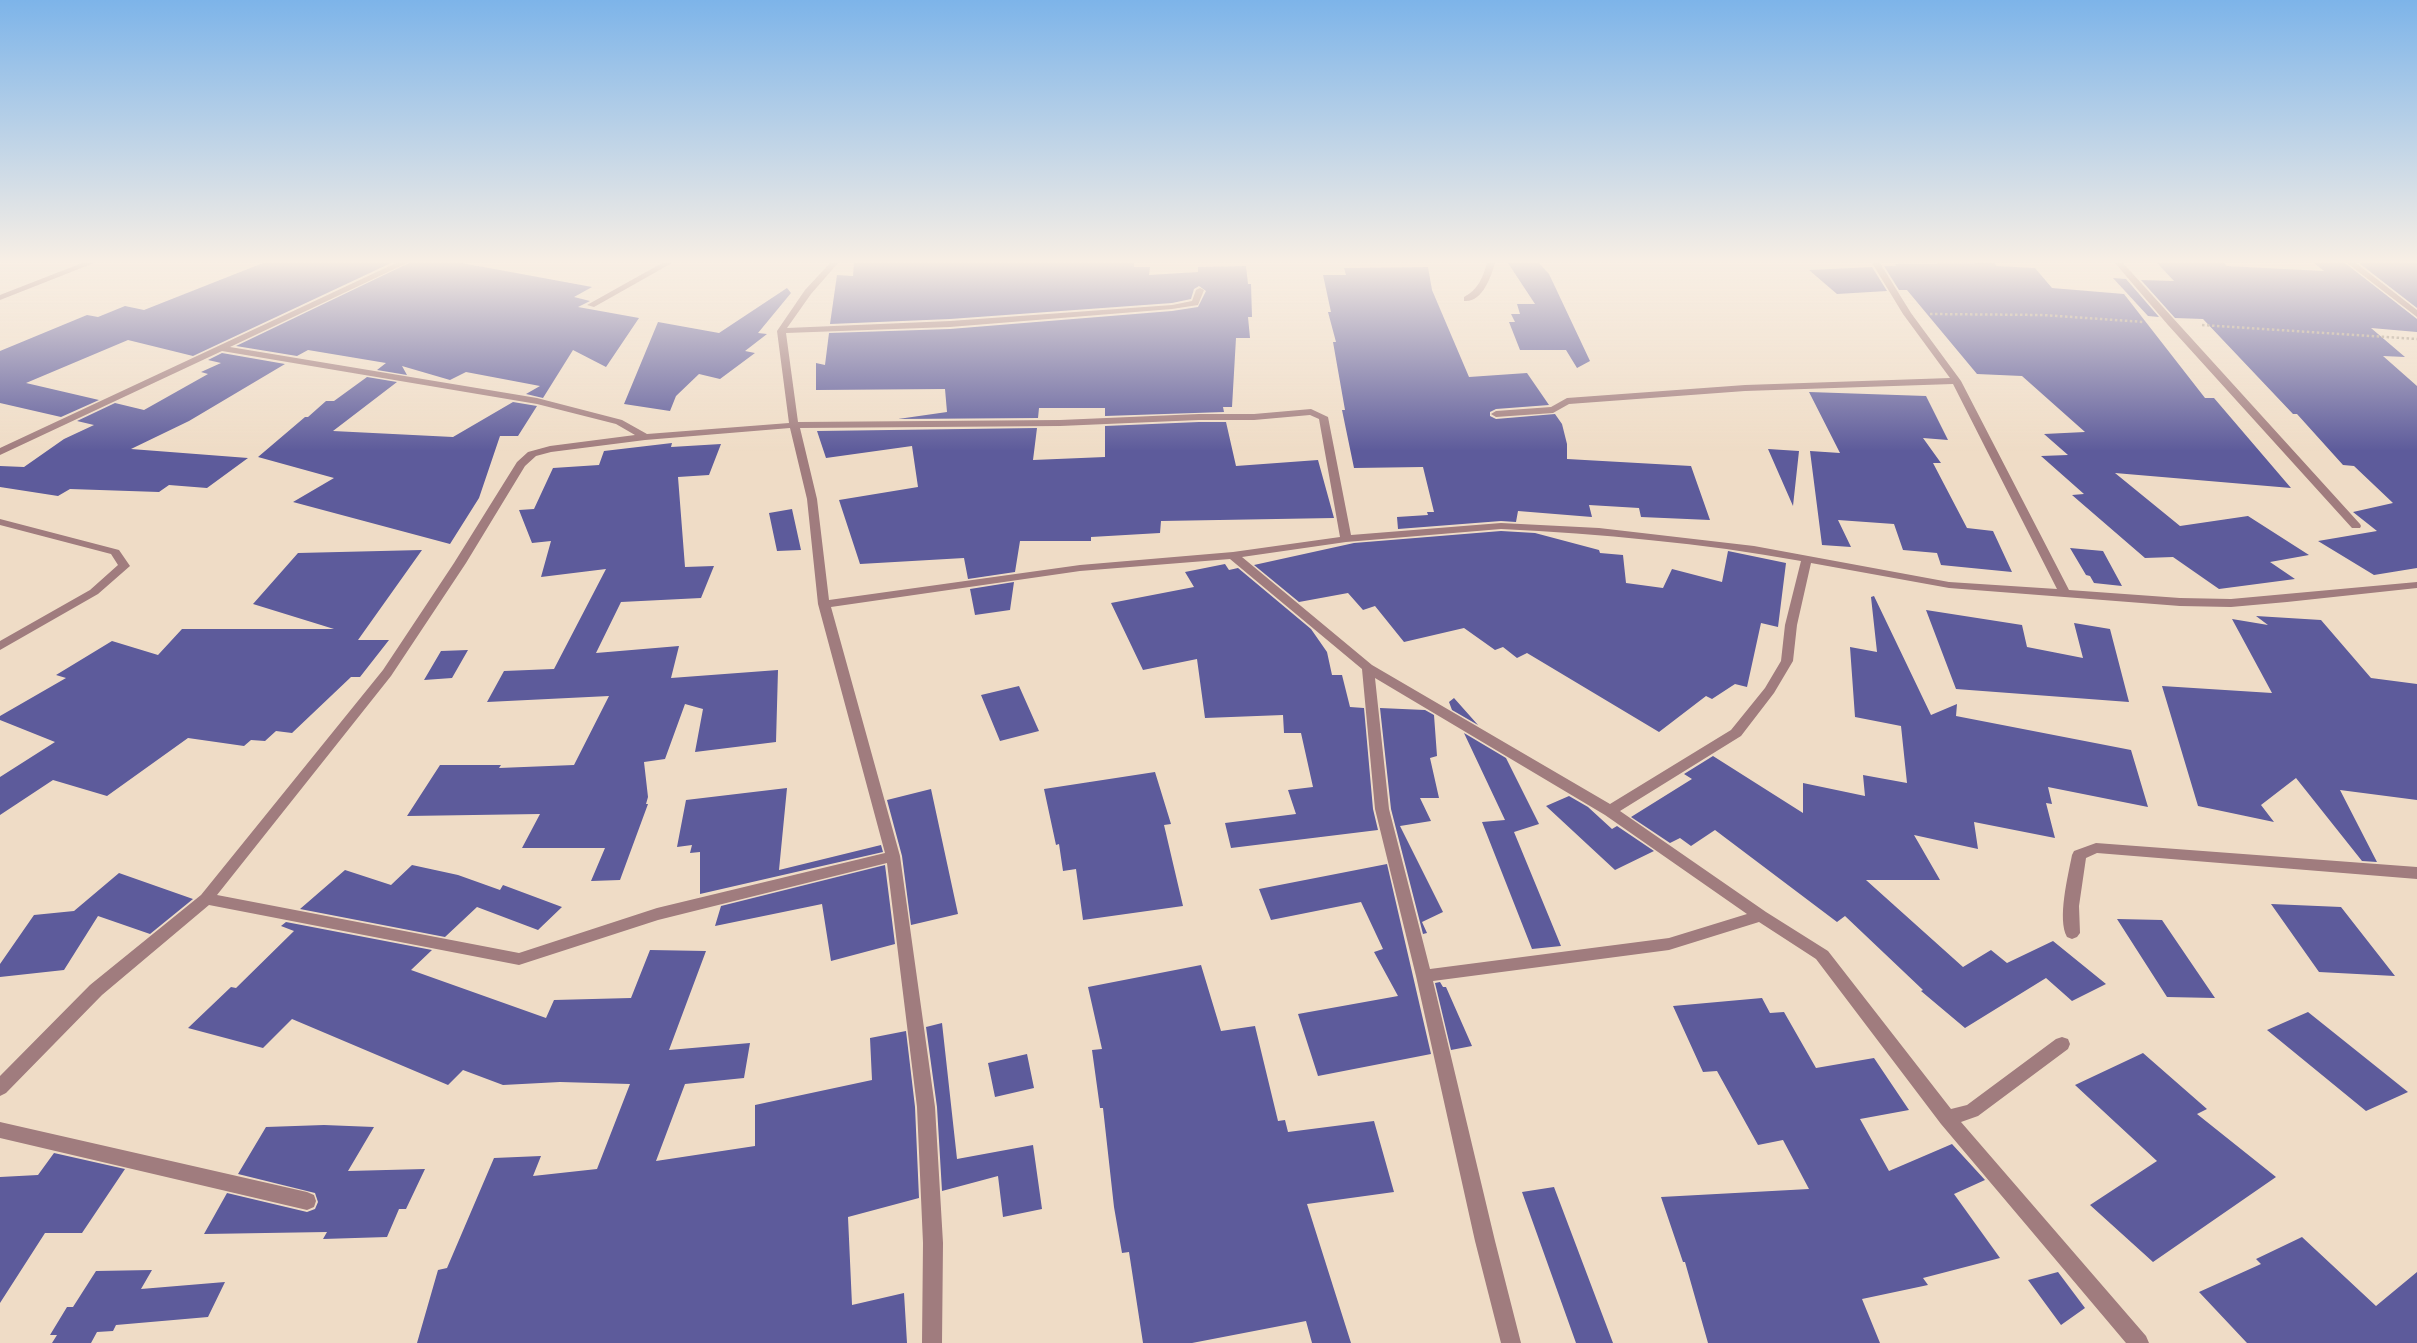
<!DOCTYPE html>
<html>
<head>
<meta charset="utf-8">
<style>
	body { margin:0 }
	canvas { display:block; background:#efdcc6 }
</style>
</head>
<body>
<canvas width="2417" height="1343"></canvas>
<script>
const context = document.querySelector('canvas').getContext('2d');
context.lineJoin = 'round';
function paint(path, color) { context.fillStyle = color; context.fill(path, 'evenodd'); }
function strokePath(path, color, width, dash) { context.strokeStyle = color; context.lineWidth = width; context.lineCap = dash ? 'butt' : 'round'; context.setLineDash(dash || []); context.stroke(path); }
paint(new Path2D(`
	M263,263H391L193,356L128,340L26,383L99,400L61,417L0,403V351L87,315L98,317L125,306L144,310Z
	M409,263H462L592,287L574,297L590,301L578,307L639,318L606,367L573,350L543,398L526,394L540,386L466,372L450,380L402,366L407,375L377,370L386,363L308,350L297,356L236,346Z
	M854,263H1134V267H1150L1149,275L1198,272V267L1246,266L1248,284H1251L1252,317H1248L1250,338H1236L1232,407H1223L1224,412L1105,416V408H1039L1038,418L898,419L947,412L945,389L816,390V363L825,365L829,333L950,329L1172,311L1198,307L1206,291L1199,286L1194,289L1191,299L1172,303L950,319L830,324L837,275L853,276Z
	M1508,263H1539L1549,274L1590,361L1577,368L1566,350H1520L1509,322H1515L1511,314H1520L1517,304H1535Z
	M1994,263L1997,266L2035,268L2052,288L2124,294L2205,398H2214L2291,488L2115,473L2180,526L2248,516L2309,555L2270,562L2295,579L2219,589L2173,557L2145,558L2072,495L2084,494L2041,456L2068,455L2044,434L2085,432L2022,376L1977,374L1907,290H1899L1884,266H1896L1895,264Z
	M2157,263H2224L2227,266L2324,271L2314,263H2345L2417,319V332L2371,328L2405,357L2383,356L2417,386V568L2374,575L2318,541L2377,531L2353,512L2393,503L2354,466L2343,465L2297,414H2293L2203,319L2175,318L2141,280L2174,281Z
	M2359,263H2417V308Z
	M1428,267L1432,290L1469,377L1527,373L1549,405L1496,409L1490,412V416L1496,419L1555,414L1562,424L1567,444V459L1691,466L1710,520L1641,517L1639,508L1589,505L1592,517L1518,511L1516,522L1501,521L1398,529L1397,517L1428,515L1427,512H1434L1423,467L1354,468L1342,410H1345L1333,342H1336L1328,312H1331L1323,275H1346L1344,268Z
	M1872,267L1887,291L1837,294L1809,270Z
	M2113,278L2126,279L2159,317L2148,316Z
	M787,288L791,293L758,333L767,334L745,351L755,353L720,379L699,374L676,396L670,411L624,404L658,322L719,333Z
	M222,353L285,364L189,421L131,449L248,458L207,488L169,485L159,492L70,489L58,496L0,487V466L24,467L64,439L94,425L77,421L115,403L144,410L208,374L201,372L221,363L208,360Z
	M367,377L397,382L333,431L453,437L513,402L537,406L518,436H500L479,498L450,544L293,502L334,478L258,457L305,417H308L326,401H334Z
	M1809,392L1926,396L1948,440L1923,438L1941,463H1933L1967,528L1993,531L2012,572L1941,565L1937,553L1903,550L1894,524L1838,520L1851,547L1822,545L1810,451L1840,453Z
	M1199,422H1226L1236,466L1318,460L1334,518L1161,521L1160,533L1091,537V541H1020L1015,572L968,579L964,558L860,564L839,500L918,487L912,446L826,458L817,431L1037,428L1033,460L1105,457V426Z
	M672,443L671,447L721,444L709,475L678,477L685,567L714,566L701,598L621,602L596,653L679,646L671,678L778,670L776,742L695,752L703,709L685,704L665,759L644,762L648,797L646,804H648L620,880L591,881L605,848H522L540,814L407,816L440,765H501L499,768L574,765L609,696L487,702L504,671L554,669L606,569L541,577L551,541L532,543L519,510L534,509L553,468L599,465L604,451Z
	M1768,449L1799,451L1793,506Z
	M792,509L801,550L777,551L769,513Z
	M1501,531L1535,533L1599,550L1600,553L1623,555L1626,583L1663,588L1672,569L1722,582L1728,551L1786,563L1778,627L1761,623L1747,687L1735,684L1712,699L1706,696L1659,732L1527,653L1517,658L1503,647L1495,650L1464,628L1404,642L1375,606L1363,610L1348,593L1299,602L1254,565L1354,543Z
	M2070,548L2103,551L2122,586L2094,583L2090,576L2086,575Z
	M422,550L358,640H389L360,677H351L292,733L276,731L265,741L251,740L244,746L188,738L107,796L53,780L0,815V777L55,742L0,720V716L66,678L56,675L112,641L158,655L182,629H334L253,604L298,553Z
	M1225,564L1229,570L1238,568L1311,629L1327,652L1332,675H1342L1350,707L1364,708L1373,809L1378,830L1231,848L1225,823L1296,814L1288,790L1313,787L1301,733H1284L1283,715L1205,718L1197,659L1143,670L1111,603L1194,587L1185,572Z
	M1014,582L1010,610L975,615L970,589Z
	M1874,596L1931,715L1957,704L1956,716L2131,750L2148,807L2048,787L2052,804L2046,803L2055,838L1974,822L1978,849L1914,835L1940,880H1866L1963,967L1991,950L2007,963L2053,941L2106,984L2072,1001L2046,978L1965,1028L1921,991L1923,990L1845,916L1837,922L1715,830L1691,846L1680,838L1670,843L1631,817L1692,779L1684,774L1713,756L1803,813V783L1865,796L1863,775L1907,783L1901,726L1855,717L1850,647L1877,652L1871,597Z
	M1926,610L2022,625L2027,647L2083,658L2074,623L2110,629L2129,702L1956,689Z
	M2256,616L2321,620L2371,678L2417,684V800L2340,790L2377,862L2362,861L2296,778L2261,805L2274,822L2198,806L2162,686L2272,693L2232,619L2268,625Z
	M468,650L452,678L424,680L441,651Z
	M1019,686L1039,731L1000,741L981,695Z
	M1454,698L1478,725L1452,710L1449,702Z
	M1380,708L1425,710L1434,715L1437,756L1430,758L1439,798H1420L1431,821L1400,826L1443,912L1422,922L1427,933L1423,934L1391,809Z
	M1464,733L1506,758L1539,824L1514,832L1561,946L1532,949L1482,822L1505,820Z
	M1155,772L1171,824L1164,825L1183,906L1083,920L1076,869L1063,871L1059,844L1056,845L1044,789Z
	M787,788L779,870L881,845L883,852L700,894V852L690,853L692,845L677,847L686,800Z
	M931,789L958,914L911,925L902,856L887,800Z
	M1569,796L1588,807L1612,829L1617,826L1654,851L1615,870L1546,806Z
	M1387,864L1431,1054L1318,1076L1298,1014L1398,996L1374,952L1383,949L1361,902L1271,920L1259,889Z
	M412,865L458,875L500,890L503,885L562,907L538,930L477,907L445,937L300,909L345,870L391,885Z
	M885,865L895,944L831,961L822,904L715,926L721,906Z
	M119,873L193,899L150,934L98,916L64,970L0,977V964L34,915L74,911Z
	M2271,904L2341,907L2395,976L2319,972Z
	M2117,919L2162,920L2215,998L2167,997Z
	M286,922L432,950L411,970L546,1018L554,1000L631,998L650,950L706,951L669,1050L750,1043L744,1078L685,1084L656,1161L755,1146V1105L872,1080L870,1038L906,1031L915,1107L919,1198L848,1217L852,1305L904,1293L907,1343H417L438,1270L447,1268L494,1158L541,1156L533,1176L597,1169L630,1084L560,1082L503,1085L463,1070L448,1085L292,1019L263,1048L188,1028L231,987L236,988L294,931L281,926Z
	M1201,965L1221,1031L1255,1026L1278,1121L1285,1120L1288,1132L1374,1121L1394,1192L1307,1204L1351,1343H1312L1306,1321L1192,1343H1143L1129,1252L1122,1253L1114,1207L1103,1108H1100L1092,1050L1102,1049L1088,987Z
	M1440,982L1443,987H1446L1472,1046L1451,1050L1435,983Z
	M1762,998L1770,1013L1784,1012L1816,1068L1874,1058L1909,1110L1860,1119L1889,1171L1952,1144L1985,1180L1954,1194L2000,1258L1923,1278L1928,1285L1862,1299L1880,1343H1708L1685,1262H1683L1661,1197L1809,1189L1783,1140L1758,1145L1717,1071L1703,1072L1673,1006Z
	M2308,1012L2408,1092L2366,1111L2267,1030Z
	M942,1023L957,1159L1033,1145L1042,1209L1003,1217L998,1176L942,1191L937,1107L926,1027Z
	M2143,1053L2207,1109L2197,1114L2276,1177L2153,1262L2090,1205L2157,1161L2075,1085Z
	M1027,1054L1034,1088L995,1097L988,1063Z
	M324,1125L374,1127L348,1171L425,1169L406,1209H399L387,1237L323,1239L327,1232L204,1234L227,1193L307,1212L315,1209L318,1202L315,1193L238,1174L266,1127Z
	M54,1153L125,1169L82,1233H45L0,1303V1177L38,1175Z
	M1554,1187L1613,1343H1576L1522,1192Z
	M2302,1237L2376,1306L2417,1272V1343H2247L2199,1292L2261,1264L2256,1259Z
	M152,1270L141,1289L225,1282L208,1317L116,1325L113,1331L97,1332L91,1343H52L57,1335H50L67,1307H73L96,1271Z
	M2058,1272L2085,1308L2061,1325L2028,1280Z`), '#5d5b9b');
strokePath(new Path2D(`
	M1930,314L2043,315L2144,322
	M2202,325L2417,339`), '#a69786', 2.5, [2.5, 2.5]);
paint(new Path2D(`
	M82,263H94L0,300V295Z
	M396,263H407L230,347L537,398L622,420L647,434L789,423L777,331L805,290L830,263H838L811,294L787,328L950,321L1172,305L1192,301L1196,290L1200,288L1204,290L1198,305L1172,309L950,327L786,333L798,422L1060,420L1199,414H1254L1311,409L1328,417L1351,535L1501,523L1599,528L1754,546L1949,582L2057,589L1953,384L1745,391L1569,404L1553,413L1496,417L1491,414L1496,411L1551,407L1567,398L1745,385L1950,378L1903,314L1872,263H1880L1911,313L1961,381L2069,590L2180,598L2231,599L2417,582V588L2287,602L2231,607L2180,606L1949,588L1811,563L1797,625L1793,661L1774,693L1741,736L1620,811L1766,912L1828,951L1951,1109L1967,1105L2056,1039L2062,1037L2068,1039L2070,1044L2068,1049L1978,1116L1961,1122L2146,1336L2149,1343H2126L1941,1124L1816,959L1759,922L1669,950L1433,981L1495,1241L1521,1343H1501L1475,1241L1416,976L1375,809L1362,669L1230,559L1080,571L831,607L900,856L935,1107L943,1243L942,1343H922L923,1243L917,1107L887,863L658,920L519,965L209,905L102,995L6,1093L0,1096V1076L90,985L201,895L383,670L454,563L517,462L528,452L550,446L635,435L616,424L537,404L222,351L0,455V448ZM1310,415L1319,419L1340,537L1233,552L1080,565L829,600L817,499L800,428L1060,426L1199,420H1254ZM790,428L807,499L818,604L885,853L657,908L519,953L217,895L391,676L466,563L525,466L536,456L551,452L645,440ZM1501,529C1601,534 1702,543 1801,561L1785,625L1781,661L1765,688L1731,730L1610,804L1372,665L1242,557L1346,542ZM1375,678L1605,815L1747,914L1669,938L1430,969L1389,809Z
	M662,263H672L594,307L587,305Z
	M1487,263H1495C1491,277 1482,303 1464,301V297C1478,290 1483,277 1487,263Z
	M2115,263H2123L2360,524L2361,526L2360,528H2352L2168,325Z
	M2347,263H2356L2417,310V317Z
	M0,519L119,550L130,566L98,594L0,650V641L90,590L118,565L111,554L0,525Z
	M2096,843L2417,867V879L2097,853L2086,858L2079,906L2080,933L2077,937L2072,939L2067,937C2057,919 2068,876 2072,855L2074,851Z
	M0,1122L307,1192L314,1195L316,1201L314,1207L307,1210L0,1138Z`), '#a07c7e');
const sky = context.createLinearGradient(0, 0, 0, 451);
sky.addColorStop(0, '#7db4e9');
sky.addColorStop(0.58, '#f8efe5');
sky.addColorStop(1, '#f8efe500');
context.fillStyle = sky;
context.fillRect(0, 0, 2417, 451);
</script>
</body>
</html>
